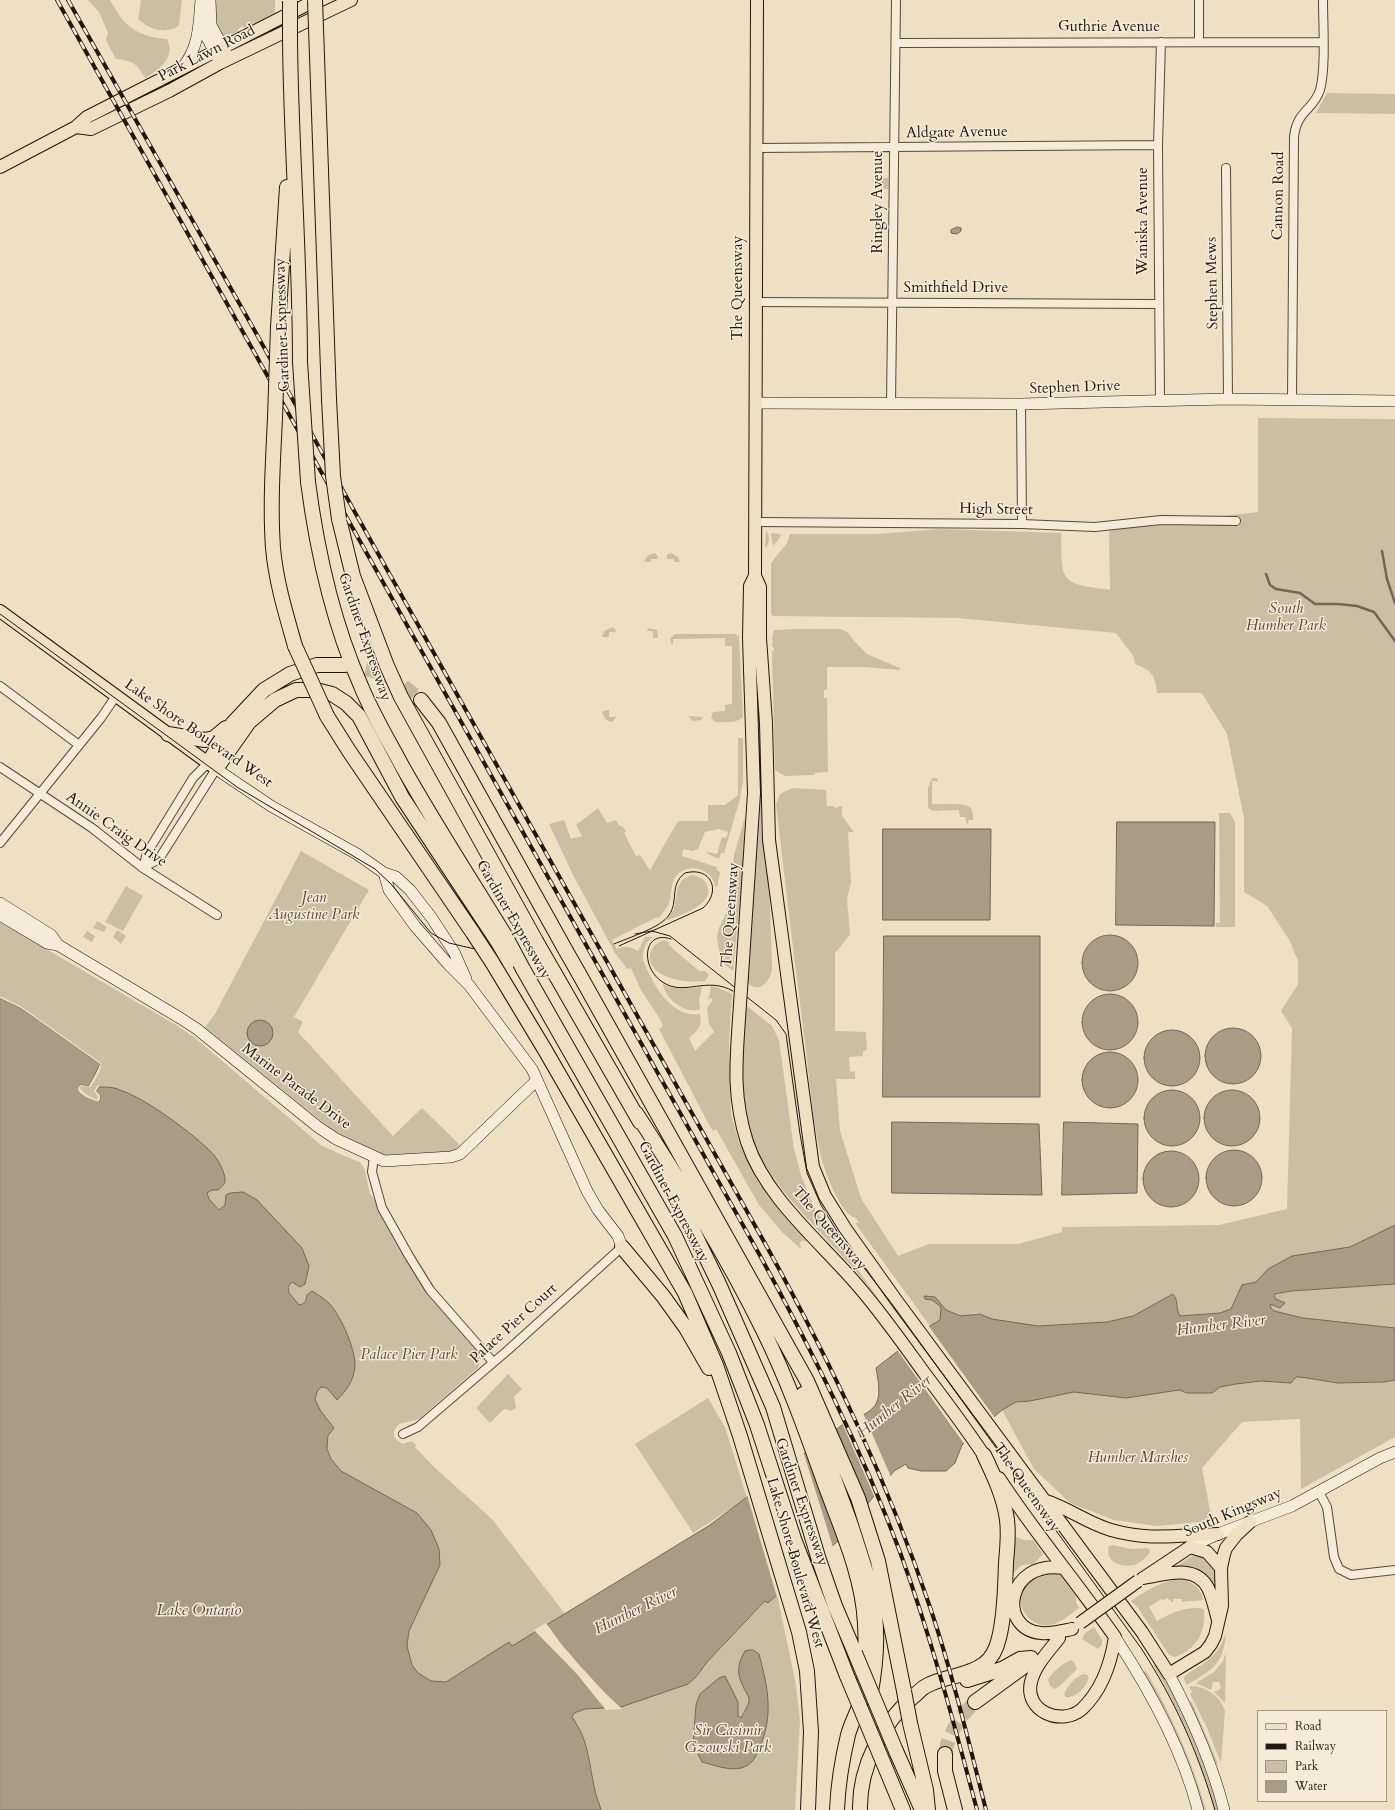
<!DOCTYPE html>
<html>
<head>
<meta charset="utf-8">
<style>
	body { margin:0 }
	#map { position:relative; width:1395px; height:1810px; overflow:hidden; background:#efe0c3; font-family:Cardo,serif }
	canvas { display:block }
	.legend { position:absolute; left:1257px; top:1710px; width:130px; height:92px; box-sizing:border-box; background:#f5ebd8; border:1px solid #a19688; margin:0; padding:5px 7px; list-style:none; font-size:12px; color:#221610 }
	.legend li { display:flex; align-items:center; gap:8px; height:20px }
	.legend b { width:20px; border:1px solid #a19688 }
</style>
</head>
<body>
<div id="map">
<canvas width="1395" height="1810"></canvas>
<ul class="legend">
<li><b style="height:5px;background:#efe0c3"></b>Road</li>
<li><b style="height:5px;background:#221610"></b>Railway</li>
<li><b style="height:11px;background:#ccbea5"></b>Park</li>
<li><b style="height:11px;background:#a99b86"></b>Water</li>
</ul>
</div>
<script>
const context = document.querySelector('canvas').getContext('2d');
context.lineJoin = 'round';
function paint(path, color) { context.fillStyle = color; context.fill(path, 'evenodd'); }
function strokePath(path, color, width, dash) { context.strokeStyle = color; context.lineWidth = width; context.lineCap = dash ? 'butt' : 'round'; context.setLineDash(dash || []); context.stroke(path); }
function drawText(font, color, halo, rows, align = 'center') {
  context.font = font + ' Cardo,serif'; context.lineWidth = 3; context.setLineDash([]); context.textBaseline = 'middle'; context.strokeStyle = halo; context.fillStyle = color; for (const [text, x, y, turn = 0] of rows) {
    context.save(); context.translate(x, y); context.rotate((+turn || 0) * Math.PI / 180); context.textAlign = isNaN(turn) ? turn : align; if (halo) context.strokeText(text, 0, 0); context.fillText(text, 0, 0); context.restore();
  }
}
paint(new Path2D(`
	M88,0H110C114,6 117,13 122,19C133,33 151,38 167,39C176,57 160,70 145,78C136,63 134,61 116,59L106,40L108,33L99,12Z
	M141,0H182L179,26C164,34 150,30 138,19Z
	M215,0H275V14L244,28L243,26L238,29V32L223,36L215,26Z
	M1327,93L1395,94V114L1316,113Z
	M884,178H888L889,189H882L881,180Z
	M1258,418L1395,419V1225L1350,1247L1292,1257L1268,1269L1257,1282L1242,1285L1231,1309L1220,1313L1180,1316C1175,1308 1179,1301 1173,1294L1133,1316L1107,1322L1038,1326L1020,1325L992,1319L980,1314L974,1313L965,1317L961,1316L940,1320L930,1326L855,1223H859L856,1218C841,1216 826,1174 822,1160C812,1122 810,1081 805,1043C795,963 785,884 776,804L780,794L792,788L826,790L827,806H834V808L842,806V816L854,832H848L851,882L847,899L850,935L835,953V1031L866,1032L867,1050L863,1051V1056L849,1057L850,1072L855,1071V1079H836L840,1131L861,1198L898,1256L929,1244H1018L1062,1232V1227L1219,1225L1287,1209L1292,1028L1281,1011L1298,984V961L1290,941L1267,906L1244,892V818L1227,734L1202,693H1157C1155,674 1152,671 1135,664L1134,657L1116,633L958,618L773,616L771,614V563L787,543L790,534H877L940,529L1061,533C1062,583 1059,583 1110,590L1109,529L1258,512Z
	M766,531C771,536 769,543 766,548L765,546Z
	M772,533L781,534L779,539L773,546L771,534Z
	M654,553L657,555L658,559H651V562H644L647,556Z
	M671,553L678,557L680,562H674V559H667V555Z
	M613,627L615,629L616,632H609V637H602L604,631Z
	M648,628L657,630L658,638H653V631H647Z
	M796,629H841L848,633L854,641L867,654L900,668V670L862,667H827V690H824V698H827L828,771L827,772L815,773L814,775L785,776L775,770L772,651H774V647H772L773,640H772L774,630Z
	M675,634H735L739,636L743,717C736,724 725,722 715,722L711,718L713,712L725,711V705L732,704V646H725V638L673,639V643L671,644L670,638Z
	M609,710V717H616L612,722L606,720L602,713L603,711Z
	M689,717V716L703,717L701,720L693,721Z
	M738,738H743V781L740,799L724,853H721L719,859L708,854L707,852L717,854L722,837L726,838L728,832L719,829L705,832L698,849L692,851L683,849L682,856L717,867V870L720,872L717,887L715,886C712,868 688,862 676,876C670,884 672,895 669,903C667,909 662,914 658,919L657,917L612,940L617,949C626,945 630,947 638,951L645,937H653C645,943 642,950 643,960C653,984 670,1018 700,1014C703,1026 697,1031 689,1038L695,1051L714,1032L709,1024L707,1008L713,1000L710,998L708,1001L711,986L719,988L732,994L729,1042L731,1115L740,1145L759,1184L789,1219L808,1239L805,1242L803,1240L799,1244L801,1246L800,1248L782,1232L759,1205L716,1129L713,1131L707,1121L659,1029L663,1026L661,1021L641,990L631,968L627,969L615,953L574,877L549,824L564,820L571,839L582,836L576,825L598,808L607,823L615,820L620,826L623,827L626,832L624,833L636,856L640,855L650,870L678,821H708V805H725L738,795Z
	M932,778H937L938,781H932V804C941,805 969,801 972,810C973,813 973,817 973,820H969L967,825L965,817H960L959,810L933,811L928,808V788Z
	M761,798L769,872L772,968C771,980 760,995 748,983L760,799Z
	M1219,813H1230L1235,822V927H1216V923H1220Z
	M745,817L743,866L733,971L725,965L720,957L717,937L718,930L727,911L734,855Z
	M301,851L369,890L294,1017L303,1022L298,1032L393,1136L422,1108L460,1145L455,1150L448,1152L386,1156L354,1142L331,1129L205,1027L215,1014Z
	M691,875C698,876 704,878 707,885C716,905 679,915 666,921L674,909L678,887L682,880Z
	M126,886L143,896L123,931L105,922Z
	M97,921L107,927L104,932L93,928Z
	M0,922L176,1025L194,1037L322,1146L361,1163L365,1171L370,1194L376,1201L381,1214L422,1286L431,1298L478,1352L481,1358L478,1368L420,1418C413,1423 405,1420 398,1425L394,1431V1437L402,1444L412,1441L416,1445L415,1447L433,1466L492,1519L565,1614L512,1646L509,1643L446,1682L431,1681L418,1673L412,1665L407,1646L409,1631L440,1565C416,1539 393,1511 367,1487C355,1476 340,1475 331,1459C325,1448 327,1438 334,1428L320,1410L315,1399L317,1392L321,1387L327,1388L332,1394L350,1383L355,1366L353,1349L305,1302L303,1304L298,1305L289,1293L288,1287L292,1282L296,1283L226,1201L225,1205L220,1210L209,1199L207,1193L212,1190V1153L182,1128L147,1104L100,1095L98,1102L86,1097L0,998Z
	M117,930L126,936L121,944L113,937Z
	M87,931L95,936L92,942L83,937Z
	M665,940L670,943L668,945L671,947L699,971H705L709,975L705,981C689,983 670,981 657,971C644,960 650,943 665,940Z
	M663,984C675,991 688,988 702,987L699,1001L700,1009C685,1016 663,996 663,984Z
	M747,1006L772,1026L779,1040L794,1149L801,1175L815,1209L880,1301C865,1281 848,1262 831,1244C787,1197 745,1156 741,1088C739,1061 743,1033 747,1006Z
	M1395,1284V1328L1303,1318L1274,1311L1270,1308V1304L1280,1308L1274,1296L1275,1294L1291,1291Z
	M508,1374L522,1389L514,1397L516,1408L511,1411L504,1409L490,1423L476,1408Z
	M1296,1377H1308L1338,1383L1384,1382L1395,1380V1437L1301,1489L1300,1419L1242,1422L1202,1468L1212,1521L1157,1526L1114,1520L1070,1503L1034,1469L1002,1410L1016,1402L1030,1401L1074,1392L1126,1398L1179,1390L1187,1393H1212L1220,1387L1236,1384L1261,1381L1291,1383Z
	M708,1398L725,1427L747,1498L693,1533L635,1444Z
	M1013,1536L1024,1540H1033L1043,1554L1034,1564L1022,1565L1010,1576Z
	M1113,1545L1131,1549L1147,1548L1150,1550L1149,1554C1146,1557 1141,1562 1137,1564C1124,1569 1104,1563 1109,1546Z
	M1200,1555L1216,1568L1218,1597L1191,1568L1175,1567L1192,1556Z
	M1056,1573L1060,1575L1076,1597V1603L1079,1608C1071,1614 1061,1623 1050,1625C1027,1629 1009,1597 1029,1582C1036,1577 1047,1575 1056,1573Z
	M1180,1579C1191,1581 1202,1588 1203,1600L1182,1602V1599H1173V1603L1167,1598L1164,1600L1161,1599L1149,1607L1157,1621C1170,1613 1189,1605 1204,1609C1206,1632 1197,1649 1175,1657L1169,1655L1138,1608L1131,1601C1147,1590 1161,1581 1180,1579Z
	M777,1594L796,1685L800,1721L795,1810H601L594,1787L589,1756L572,1717L574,1713L585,1709L621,1707L688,1684L696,1677L707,1662L766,1601L768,1603Z
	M1094,1627L1102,1640V1645L1098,1649L1082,1639L1085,1633Z
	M1226,1632C1224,1665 1212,1670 1187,1685L1184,1679L1185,1676C1206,1661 1218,1658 1226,1632Z
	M1226,1653L1225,1703L1214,1692L1219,1690L1221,1687L1219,1682H1213L1211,1690L1196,1683L1214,1672L1223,1661Z
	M1071,1660L1074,1662L1077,1669L1060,1686L1055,1689L1050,1686L1048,1680C1052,1672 1063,1663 1071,1660Z
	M1157,1664C1183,1710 1205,1758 1219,1810H1215C1200,1758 1181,1713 1154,1666Z
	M1146,1671C1172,1715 1192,1761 1206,1810H1201L1142,1673Z
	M1084,1674L1088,1675C1091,1684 1075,1699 1066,1697L1064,1694C1069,1685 1074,1677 1084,1674Z
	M1191,1686C1206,1686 1221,1697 1225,1711L1221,1763L1207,1728L1190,1694L1192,1692L1190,1688H1188Z
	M1190,1702H1192L1218,1764H1216Z`), '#ccbea5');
const water = new Path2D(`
	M958,227L961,228V231L957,234L951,233V230Z
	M1117,822H1215L1214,926L1116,925Z
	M883,829H991L990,920H883Z
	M1082 963a28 28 0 1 1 56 0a28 28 0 1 1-56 0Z
	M884,936H1040V1097H883Z
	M1082 1022a28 28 0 1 1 56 0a28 28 0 1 1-56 0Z
	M0,998L21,1008L100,1064L89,1086L80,1085L79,1092L98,1102L100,1099V1095L96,1092L99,1087C106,1087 114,1087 120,1090C145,1098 194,1134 212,1153C218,1159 225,1172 225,1180C225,1185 221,1187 218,1190H212L207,1193L209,1199L219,1210L225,1205L226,1195L230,1193L243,1192L257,1200L302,1248L309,1266L305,1284L300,1287L292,1282L288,1287L289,1293L299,1305C305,1304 306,1301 307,1295L312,1291C320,1296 330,1302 335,1311C344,1324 355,1350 355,1365C355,1379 346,1391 337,1400L327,1388L321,1387L317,1392L315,1399L320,1410L334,1428L328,1436L327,1449L331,1459L341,1471L417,1513L431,1530L439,1549L440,1565L409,1631L407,1646L412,1665L418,1673L431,1681L446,1682L509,1642L512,1646L710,1525L842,1425C876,1409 884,1409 876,1368L930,1326L940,1320L941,1307L932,1300L925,1299L924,1296L935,1297L946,1310L961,1316L980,1314L992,1319L1038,1326L1107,1322L1133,1316L1173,1294C1179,1301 1175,1308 1180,1316L1220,1313L1231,1309L1242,1285L1256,1282L1268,1269L1292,1256L1350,1247L1395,1225V1284L1291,1291L1275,1294L1274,1296L1276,1299L1285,1303L1280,1308L1270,1304L1271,1308L1274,1311L1303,1318L1395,1328V1380L1384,1382L1338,1383L1300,1377H1296L1291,1383L1261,1381L1236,1384L1220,1387L1212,1393H1187L1179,1390L1126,1398L1074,1392L1030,1401L1016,1402L1002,1410L962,1445L955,1463L946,1471H921L908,1468L906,1464L894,1471L838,1541L768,1603L765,1601L707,1662L696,1677L688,1684L621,1707L585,1709L574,1713L572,1717C589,1742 588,1758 594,1786C595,1794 599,1802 601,1810H0Z
	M247 1033a13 13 0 1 1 26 0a13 13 0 1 1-26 0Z
	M1205 1056a28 28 0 1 1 56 0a28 28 0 1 1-56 0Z
	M1144 1058a28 28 0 1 1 56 0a28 28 0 1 1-56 0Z
	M1082 1080a28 28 0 1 1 56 0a28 28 0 1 1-56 0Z
	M1144 1118a28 28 0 1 1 56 0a28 28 0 1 1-56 0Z
	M1204 1118a28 28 0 1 1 56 0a28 28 0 1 1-56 0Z
	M892,1122L1039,1124L1042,1195L892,1193Z
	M1064,1122L1138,1124L1137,1193L1062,1195Z
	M1206 1178a28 28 0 1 1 56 0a28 28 0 1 1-56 0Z
	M1143 1179a28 28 0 1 1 56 0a28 28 0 1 1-56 0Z
	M753,1650L759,1654C768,1688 774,1715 759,1749C755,1758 752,1765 741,1768C729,1771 714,1765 702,1762L693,1744L696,1705L700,1694L719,1678L725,1676L738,1702V1716L741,1718C744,1712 750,1704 749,1698C748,1694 744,1690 743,1686C736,1673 738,1663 745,1651Z`);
paint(water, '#a99b86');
strokePath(water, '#736657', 1);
paint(new Path2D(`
	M0,996L22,1007L101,1063L100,1071L91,1087L81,1086L80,1089L87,1095L97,1100L98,1096L94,1091L98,1085H100L96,1091L100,1095V1099L98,1102L86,1097L79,1092L78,1089L80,1085L89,1086L98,1070L100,1064L21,1008L0,998Z
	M928,1325L995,1418L965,1445L897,1350Z
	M863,1413L891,1477L875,1498L842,1423Z
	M803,1451L833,1547L796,1580L790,1563L795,1581L777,1597L747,1495Z
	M546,1623L562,1645L581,1667L605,1693L622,1709L606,1710L576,1673L534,1630Z`), '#efe0c3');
strokePath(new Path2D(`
	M1382,551L1387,579L1395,603
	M1266,574L1270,585L1276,589L1300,593L1315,604H1338L1357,606L1374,612L1395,641`), '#736657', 2.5);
strokePath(new Path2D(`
	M345,665C381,671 393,676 421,700
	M945,1754C948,1733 960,1717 975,1702`), '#c6b89f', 14, [14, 7]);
const street = new Path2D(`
	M1199,42V0
	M896,43L1323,42
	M756,148L1158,145
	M1226,168L1228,399
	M754,302L1158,304
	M1160,400L1158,145L1161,42
	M1292,400L1294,137C1297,110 1313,111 1320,90C1326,68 1323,24 1323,0
	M891,404L896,0
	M1021,404L1022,524
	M755,522L1022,524L1095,527L1161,520L1236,521
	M0,686L79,745
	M0,767L92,828L143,868L217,915
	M0,843L101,718L116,696
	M143,868L159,859L216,769
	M143,868L147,853L193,778L208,763
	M374,1157L372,1172L382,1208L409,1256L430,1290L493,1362
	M403,1434L418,1427L508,1350L622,1247
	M1319,1492L1327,1507L1334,1557L1339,1569L1351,1575L1395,1570`);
const secondary = new Path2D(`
	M210,0L211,25L227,55
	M203,20L206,36L219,60
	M183,67C199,47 199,25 201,0
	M756,403L1021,404L1228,399L1395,401
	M216,769L271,806L357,854L384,873L396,877L410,890L431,917L454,952L466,979
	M384,873L389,890L415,926L448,964L469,985L532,1069L587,1191L598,1210L618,1236L622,1247
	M0,903L51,935L58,945
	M0,915L47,943L58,945L180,1018L197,1029L318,1127L336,1139L384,1161L451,1157L460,1154L537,1080
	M1190,1547L1218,1534L1292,1506L1380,1458L1395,1452
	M1115,1637C1150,1690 1182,1748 1198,1810
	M1169,1674C1192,1718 1212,1762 1224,1810`);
const primary = new Path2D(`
	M757,0C757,192 755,384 755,576L760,587V638L766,723L769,840L813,1167L825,1196L845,1228L896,1300L1142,1632L1169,1674L1205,1652L1211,1644L1215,1636L1222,1606L1221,1568L1224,1554L1226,1548L1237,1534L1250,1522
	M76,127L91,129L169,91L220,63L351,0
	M0,167L76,127L87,117L316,0
	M0,611L215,768
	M742,975L754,793L749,638L750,586L755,576
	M740,1004C737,1054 731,1092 747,1142C766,1199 822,1243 859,1287C883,1315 904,1345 925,1374C947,1403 969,1432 989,1463
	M999,1478C1035,1533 1077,1583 1115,1637C1111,1663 1102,1690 1082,1709C1061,1727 1024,1711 1031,1682C1035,1665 1049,1651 1059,1638
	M1043,1500C1067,1507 1087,1523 1111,1530C1149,1541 1179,1535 1218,1534
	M1064,1568C1006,1559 997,1629 1041,1633C1051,1634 1062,1631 1072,1629
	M1145,1577L1190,1547L1207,1552L1221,1568
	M1143,1578C1164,1575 1195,1563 1208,1588C1213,1598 1215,1610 1218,1620`);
const highway = new Path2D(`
	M316,28L329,399
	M290,40C291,147 300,254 300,362
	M278,327L287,187
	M275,418C273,461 270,505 273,548C276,582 286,614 295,646
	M308,482C317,551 333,623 361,686C372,713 387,738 401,764C434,823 471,880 506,937
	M339,519L353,576L387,666L401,697L536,941
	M421,700L439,723L566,951
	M327,716L349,751L473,933
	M168,734L205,740L214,738L226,728
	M208,763L233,723L264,690L290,674L317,665H345
	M216,769L249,722L275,700L296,690H316L332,694L346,703L359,716L402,797L497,941
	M492,962L545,1050L685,1293L716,1365L740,1436L799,1632L807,1671L811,1732L808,1810
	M523,969L675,1236L729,1353L757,1425L794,1539L847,1676
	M578,972L807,1381L858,1498L878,1561L904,1691
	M555,974L640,1122
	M636,1113C682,1184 727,1256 764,1332C789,1383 808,1437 827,1490C843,1533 863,1578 865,1624C866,1646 867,1679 861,1700C858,1712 851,1723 848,1735C842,1760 838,1785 837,1810
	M664,1171L719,1284L773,1407L819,1560L835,1606L855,1653
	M622,1247L663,1296L686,1328L709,1368
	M803,1394C819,1439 836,1483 852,1528C861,1557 872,1585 875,1616C878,1642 875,1671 870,1697
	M967,1680L1002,1669L1020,1659L1031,1658
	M975,1702L1023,1667L1028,1661
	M910,1723L926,1790L928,1810
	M896,1751L922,1810
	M945,1754V1771L955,1810
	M883,1762L903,1810
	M860,1810C859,1767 882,1723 914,1696C919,1692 921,1688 928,1685C945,1676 969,1676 984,1664C992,1658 997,1647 999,1638C1005,1614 1005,1587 1006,1563C1007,1549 1009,1534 1007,1520C1004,1497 994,1476 984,1455`);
strokePath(street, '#55483d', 10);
strokePath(secondary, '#221610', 12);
strokePath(primary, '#221610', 14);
strokePath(highway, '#221610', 16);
strokePath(street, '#f5ebd8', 8);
strokePath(secondary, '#f5ebd8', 11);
strokePath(primary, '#efe0c3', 12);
strokePath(highway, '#efe0c3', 14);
strokePath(new Path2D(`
	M0,614L237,787L375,869L391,884L431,933L449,943L475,949
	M635,934L652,931L670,936L776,1020L786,1034L800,1134L807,1173L821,1205L841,1238L892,1304L1141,1648C1175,1701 1197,1750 1215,1810
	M671,939C642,929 640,969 664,983C685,996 707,976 733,991
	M614,944C628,938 662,927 669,915C679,901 669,885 685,873C711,866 722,891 703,908L619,946`), '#221610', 1);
const rail = new Path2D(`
	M57,0L758,1252C811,1349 861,1448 900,1552C931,1637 954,1723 977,1810
	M68,0L256,333L357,516L767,1247C832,1365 888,1482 931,1610C953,1676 969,1743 986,1810`);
strokePath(rail, '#221610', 4);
strokePath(rail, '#f5ebd8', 2.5, [8]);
const primaryBridge = new Path2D(`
	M740,1004L742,975
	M1080,1623L1138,1581`);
const highwayBridge = new Path2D(`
	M315,0L316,28
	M290,1V40
	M300,362L308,482
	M329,399L333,476L339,519
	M275,418L278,327
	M295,646L327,716
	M473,933L492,962
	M506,937L523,969
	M497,941L509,961
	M536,941L555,974
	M566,951L578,972
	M855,1653L896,1751
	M847,1676L883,1762
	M904,1691L910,1723`);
strokePath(primaryBridge, '#221610', 14, []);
strokePath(highwayBridge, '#221610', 16, []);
strokePath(primaryBridge, '#efe0c3', 12);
strokePath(highwayBridge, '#efe0c3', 14);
drawText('15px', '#221610', '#f5ebd8', [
	["Guthrie Avenue",1109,28],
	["Park Lawn Road",207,54,-27],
	["Aldgate Avenue",957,133,-1],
	["Cannon Road",1279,196,-89],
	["Ringley Avenue",879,202,-90],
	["Waniska Avenue",1144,221,-90],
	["Stephen Mews",1213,283,-91],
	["The Queensway",739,288,-90],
	["Smithfield Drive",956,289],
	["Gardiner Expressway",283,325,-92],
	["Stephen Drive",1075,388,-2],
	["High Street",996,510,1],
	["Gardiner Expressway",364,637,71],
	["Lake Shore Boulevard West",198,734,35],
	["Annie Craig Drive",116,830,35],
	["The Queensway",731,915,-86],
	["Gardiner Expressway",513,920,60],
	["Marine Parade Drive",296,1087,37],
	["Gardiner Expressway",673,1202,62],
	["The Queensway",829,1229,49],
	["Palace Pier Court",514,1324,-42],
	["The Queensway",1026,1488,55],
	["Gardiner Expressway",801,1502,71],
	["South Kingsway",1233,1513,-23],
	["Lake Shore Boulevard West",795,1563,74]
]);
drawText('italic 15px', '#55483d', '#f5ebd8', [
	["South",1286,610],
	["Humber Park",1286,627],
	["Jean",314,899],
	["Augustine Park",314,916],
	["Palace Pier Park",409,1356],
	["Humber Marshes",1138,1459],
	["Sir Casimir",728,1732],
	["Gzowski Park",728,1749]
]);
drawText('italic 16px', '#584b3f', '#f5ebd8', [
	["Humber River",1221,1326,-7],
	["Humber River",895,1407,-39],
	["Lake Ontario",199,1611],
	["Humber River",636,1611,-26]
]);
</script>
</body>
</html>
